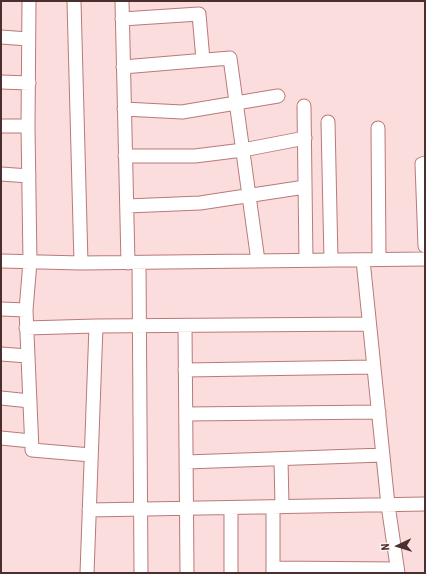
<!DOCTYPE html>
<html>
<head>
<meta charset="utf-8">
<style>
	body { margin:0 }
	#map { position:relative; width:426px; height:574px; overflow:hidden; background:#fadddc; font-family:"Roboto Condensed",sans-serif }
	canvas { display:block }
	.frame { position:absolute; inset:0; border:2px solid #4b2f2f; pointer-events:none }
	.north { position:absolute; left:378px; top:526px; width:40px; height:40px; -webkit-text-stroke:3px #fdeeee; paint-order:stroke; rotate:266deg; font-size:11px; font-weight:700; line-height:16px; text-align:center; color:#4b2f2f }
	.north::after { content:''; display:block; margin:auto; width:14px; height:18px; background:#4b2f2f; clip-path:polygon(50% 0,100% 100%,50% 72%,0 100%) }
</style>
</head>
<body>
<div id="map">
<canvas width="426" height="574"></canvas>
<div class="frame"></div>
<div class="north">N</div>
</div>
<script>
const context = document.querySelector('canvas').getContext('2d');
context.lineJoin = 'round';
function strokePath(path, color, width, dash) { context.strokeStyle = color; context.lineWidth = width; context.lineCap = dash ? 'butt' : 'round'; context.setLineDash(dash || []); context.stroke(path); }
const minor = new Path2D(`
	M29,1L28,126L30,262L26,310L32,450L91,455
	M74,1L81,263
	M122,1L128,263
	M122,19L199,14L203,60
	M1,37L28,39
	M123,67L230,58L258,261
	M1,82L29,83
	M304,106L306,260
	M124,109L182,112L278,96
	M328,122L331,260
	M1,126H28
	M378,128L379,259
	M125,156H195L243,150L305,138
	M425,163L422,164L425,246
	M1,174L29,176
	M127,206L200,203L305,187
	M363,260L388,505L398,573
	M1,261L81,263L425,259
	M139,263L141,573
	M1,309L26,310
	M185,326L187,573
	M26,328L96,326
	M1,354L28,356
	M185,370L374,367
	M1,398L30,401
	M186,414L379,412
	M1,438L31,441
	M281,459L282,507
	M186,462L383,455
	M273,507V573
	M89,510L425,504
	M273,568L397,569
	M87,573L96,326L369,324
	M231,573V508`);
strokePath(minor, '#ba7979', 15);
strokePath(minor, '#fff', 13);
</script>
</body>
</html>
